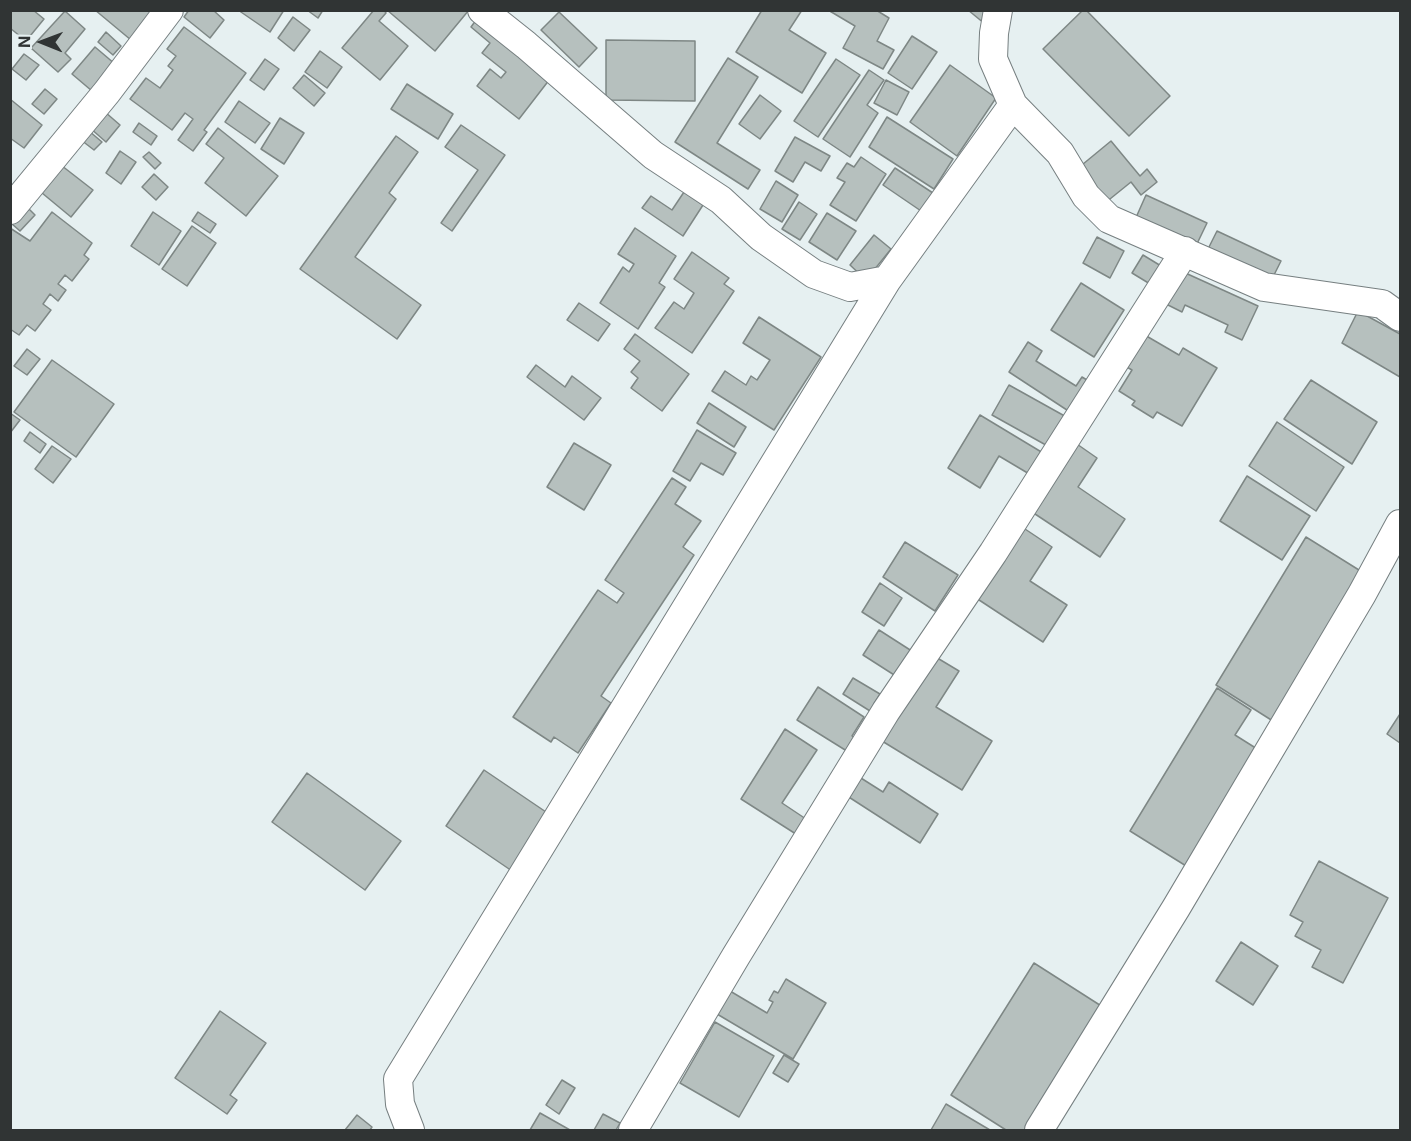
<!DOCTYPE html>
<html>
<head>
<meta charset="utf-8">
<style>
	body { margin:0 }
	#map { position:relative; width:1411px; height:1141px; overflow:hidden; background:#e6f0f1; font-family:Inter,sans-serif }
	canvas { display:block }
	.frame { position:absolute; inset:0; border:12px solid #303434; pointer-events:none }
	.north { position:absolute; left:12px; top:12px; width:60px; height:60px; -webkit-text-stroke:4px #e6f0f1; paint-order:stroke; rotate:271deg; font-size:16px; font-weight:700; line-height:24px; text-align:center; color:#303434 }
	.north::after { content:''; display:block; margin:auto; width:21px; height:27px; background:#303434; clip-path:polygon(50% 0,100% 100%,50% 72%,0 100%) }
</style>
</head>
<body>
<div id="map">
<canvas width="1411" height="1141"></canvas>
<div class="frame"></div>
<div class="north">N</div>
</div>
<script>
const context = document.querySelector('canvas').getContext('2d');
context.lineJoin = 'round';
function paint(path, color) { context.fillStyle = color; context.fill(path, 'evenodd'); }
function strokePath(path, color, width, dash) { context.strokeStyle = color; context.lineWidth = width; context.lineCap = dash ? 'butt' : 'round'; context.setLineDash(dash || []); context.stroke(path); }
const building = new Path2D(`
	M10,10H33L44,19L26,41L10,28Z
	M95,10H155L131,40Z
	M189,10H213L224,20L210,38L184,17Z
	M238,10H284L270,32Z
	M307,10H323L318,18Z
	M374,10H384L386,13L379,21L408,46L380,80L342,48Z
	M387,10H469L435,51Z
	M762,10H802L789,30L826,53L802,93L736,52Z
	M828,10H876L889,18L877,41L894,50L883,69L843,48L855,26Z
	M968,10H989L985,24Z
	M1083,10H1086L1170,96L1129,136L1043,49Z
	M65,11L85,29L65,53L71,59L58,72L31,48Z
	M559,12L597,48L579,67L541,30Z
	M479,16L553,75L519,119L477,86L490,69L501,78L506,72L482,53L490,43L471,27Z
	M293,17L310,30L294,51L278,38Z
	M184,27L246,73L204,130L207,132L193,151L178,140L193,119L185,113L172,130L130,99L146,78L160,88L173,70L168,66L176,56L167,49Z
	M106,32L121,46L113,55L98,42Z
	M912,36L937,52L912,89L888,73Z
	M606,40L695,41V101L606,100Z
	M95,47L115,64L92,91L72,74Z
	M320,51L342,67L327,88L305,72Z
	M24,54L39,65L26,80L12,69Z
	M728,58L758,77L717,143L760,170L748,189L675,142Z
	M265,59L279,69L264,90L250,80Z
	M836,59L860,75L818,137L794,121Z
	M950,65L996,98L957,156L910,122Z
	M869,70L884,80L867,105L878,113L850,157L823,139Z
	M304,75L325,93L314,106L293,88Z
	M886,80L909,92L897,115L874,103Z
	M407,84L453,114L438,139L391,109Z
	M45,89L57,99L44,114L32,104Z
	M760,95L781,111L760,139L739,124Z
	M10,99L42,125L24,148L10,138Z
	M239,101L270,123L255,143L225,122Z
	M105,112L120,125L106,142L90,128Z
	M887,117L953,159L934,189L869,147Z
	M280,118L304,133L284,164L261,149Z
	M139,123L157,136L151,145L133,132Z
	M461,125L505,155L452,231L441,223L478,170L445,147Z
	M218,128L278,176L246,216L205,183L224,158L206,144Z
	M89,131L102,142L94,150L81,140Z
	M396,136L418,152L389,193L396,199L355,257L421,305L397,339L300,269Z
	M795,137L830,156L821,171L805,162L793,182L775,171Z
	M1111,141L1140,176L1147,169L1157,182L1141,195L1131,182L1105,203L1077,169Z
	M120,151L136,162L121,184L106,173Z
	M149,152L161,163L155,169L143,157Z
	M861,157L886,174L856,221L830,205L845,182L837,178L847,163L854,167Z
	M57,162L93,190L71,217L36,188Z
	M895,168L936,195L924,213L883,185Z
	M154,174L168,187L156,200L142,187Z
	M776,181L798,195L782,222L760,209Z
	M684,192L703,205L683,236L642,208L651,196L672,210Z
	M1146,195L1207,223L1194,250L1134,222Z
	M799,202L817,214L800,240L782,229Z
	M27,207L35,215L20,231L12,224Z
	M52,212L92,243L84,255L89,259L72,281L65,275L58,284L66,290L58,301L50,294L43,304L51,310L35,331L27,325L19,335L10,329V228L30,241Z
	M153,212L181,231L159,265L131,246Z
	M198,212L216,224L210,233L192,221Z
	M827,213L856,231L837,260L809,242Z
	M192,226L216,243L187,286L162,269Z
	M635,228L676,256L659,283L665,287L638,329L600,303L623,267L629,272L634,264L618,254Z
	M1217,231L1281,261L1270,283L1206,253Z
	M874,235L891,249L866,280L850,265Z
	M1097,237L1124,251L1110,278L1083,263Z
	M692,252L729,278L724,284L734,291L692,353L655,328L674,302L684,309L694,293L674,279Z
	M1143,255L1166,269L1155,287L1132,273Z
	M1181,271L1258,306L1242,340L1225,332L1228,325L1185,305L1182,312L1166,304Z
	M1081,283L1124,310L1094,357L1051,330Z
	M579,303L610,324L598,341L567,320Z
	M1358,311L1400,334V377L1342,343Z
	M759,317L821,357L774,430L712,391L725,371L746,385L751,376L757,380L770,360L743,343Z
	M635,334L689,374L662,411L631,388L638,378L631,372L640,361L624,349Z
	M1143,334L1179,355L1183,348L1217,368L1182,426L1157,412L1153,418L1132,405L1135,401L1119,391L1132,370L1125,366Z
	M1028,342L1042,351L1036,361L1076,386L1082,377L1092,383L1073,414L1009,372Z
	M27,349L40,359L27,375L14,366Z
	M52,360L114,404L76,457L14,412Z
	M536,365L565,387L572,376L601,398L584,420L527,377Z
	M1311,380L1377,422L1352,464L1284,419Z
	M1009,385L1070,419L1053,449L992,415Z
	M709,403L746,427L734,447L697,423Z
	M10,413L20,420L10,433Z
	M980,415L1048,456L1036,478L999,456L980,488L948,468Z
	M1277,422L1344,467L1316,511L1249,466Z
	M697,430L736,453L723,475L701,463L690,481L673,471Z
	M30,432L46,444L40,453L24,441Z
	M1074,442L1097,458L1078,487L1125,519L1100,557L1029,510Z
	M574,443L611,465L584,510L547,487Z
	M52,446L71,459L53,483L35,469Z
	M1247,476L1310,516L1282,560L1220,521Z
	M672,478L686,487L675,504L701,521L683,547L694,555L601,696L611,703L578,753L554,737L551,742L513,717L598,590L617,603L624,593L605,580Z
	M1019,525L1052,547L1030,581L1067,605L1043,642L973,596Z
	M1306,537L1367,575L1276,723L1216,685Z
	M905,542L958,575L935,611L883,577Z
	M880,583L902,598L884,626L862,612Z
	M879,630L918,655L902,680L863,655Z
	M934,656L959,671L936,707L992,741L962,790L882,741Z
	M853,678L880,694L870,711L843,694Z
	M818,687L864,717L852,736L858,740L850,753L797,720Z
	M1217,688L1251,710L1235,735L1262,752L1191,869L1130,831Z
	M1400,714V743L1387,734Z
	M785,729L817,750L782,803L809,821L799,836L741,799Z
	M484,770L549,814L512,871L446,826Z
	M307,773L401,841L365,890L272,822Z
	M853,773L883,792L889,782L938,814L920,843L841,792Z
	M1319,861L1388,898L1343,983L1312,967L1321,950L1295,936L1303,922L1290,915Z
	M1241,942L1278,966L1253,1005L1216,981Z
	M1034,963L1106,1009L1030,1130H1006L951,1095Z
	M786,979L826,1003L793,1059L717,1014L730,991L767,1013L773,1002L769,1000L774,991L778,993Z
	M220,1011L266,1043L230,1095L237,1100L227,1114L175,1078Z
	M715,1022L774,1056L739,1117L680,1083Z
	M784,1055L799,1064L788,1082L773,1073Z
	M562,1080L575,1088L559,1114L546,1105Z
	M946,1104L990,1130H931Z
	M540,1113L570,1130H530Z
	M603,1114L620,1123L616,1130H594Z
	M357,1115L372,1127L370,1130H345Z`);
paint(building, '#b6c0be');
strokePath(building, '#7e8785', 1.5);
const minor = new Path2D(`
	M482,10L526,45L653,155L721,200L761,237L814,274L850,287L887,280L1013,105L1060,153L1086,196L1109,219L1264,287L1382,304L1400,317
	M998,10L994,33L993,59L1013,105
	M10,210L107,92L169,10
	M410,1130L400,1104L398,1079L887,280
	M633,1130L736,956L886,711L993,553L1185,251
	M1039,1130L1176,908L1362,594L1400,524`);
strokePath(minor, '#767f80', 30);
strokePath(minor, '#fff', 28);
</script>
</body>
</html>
